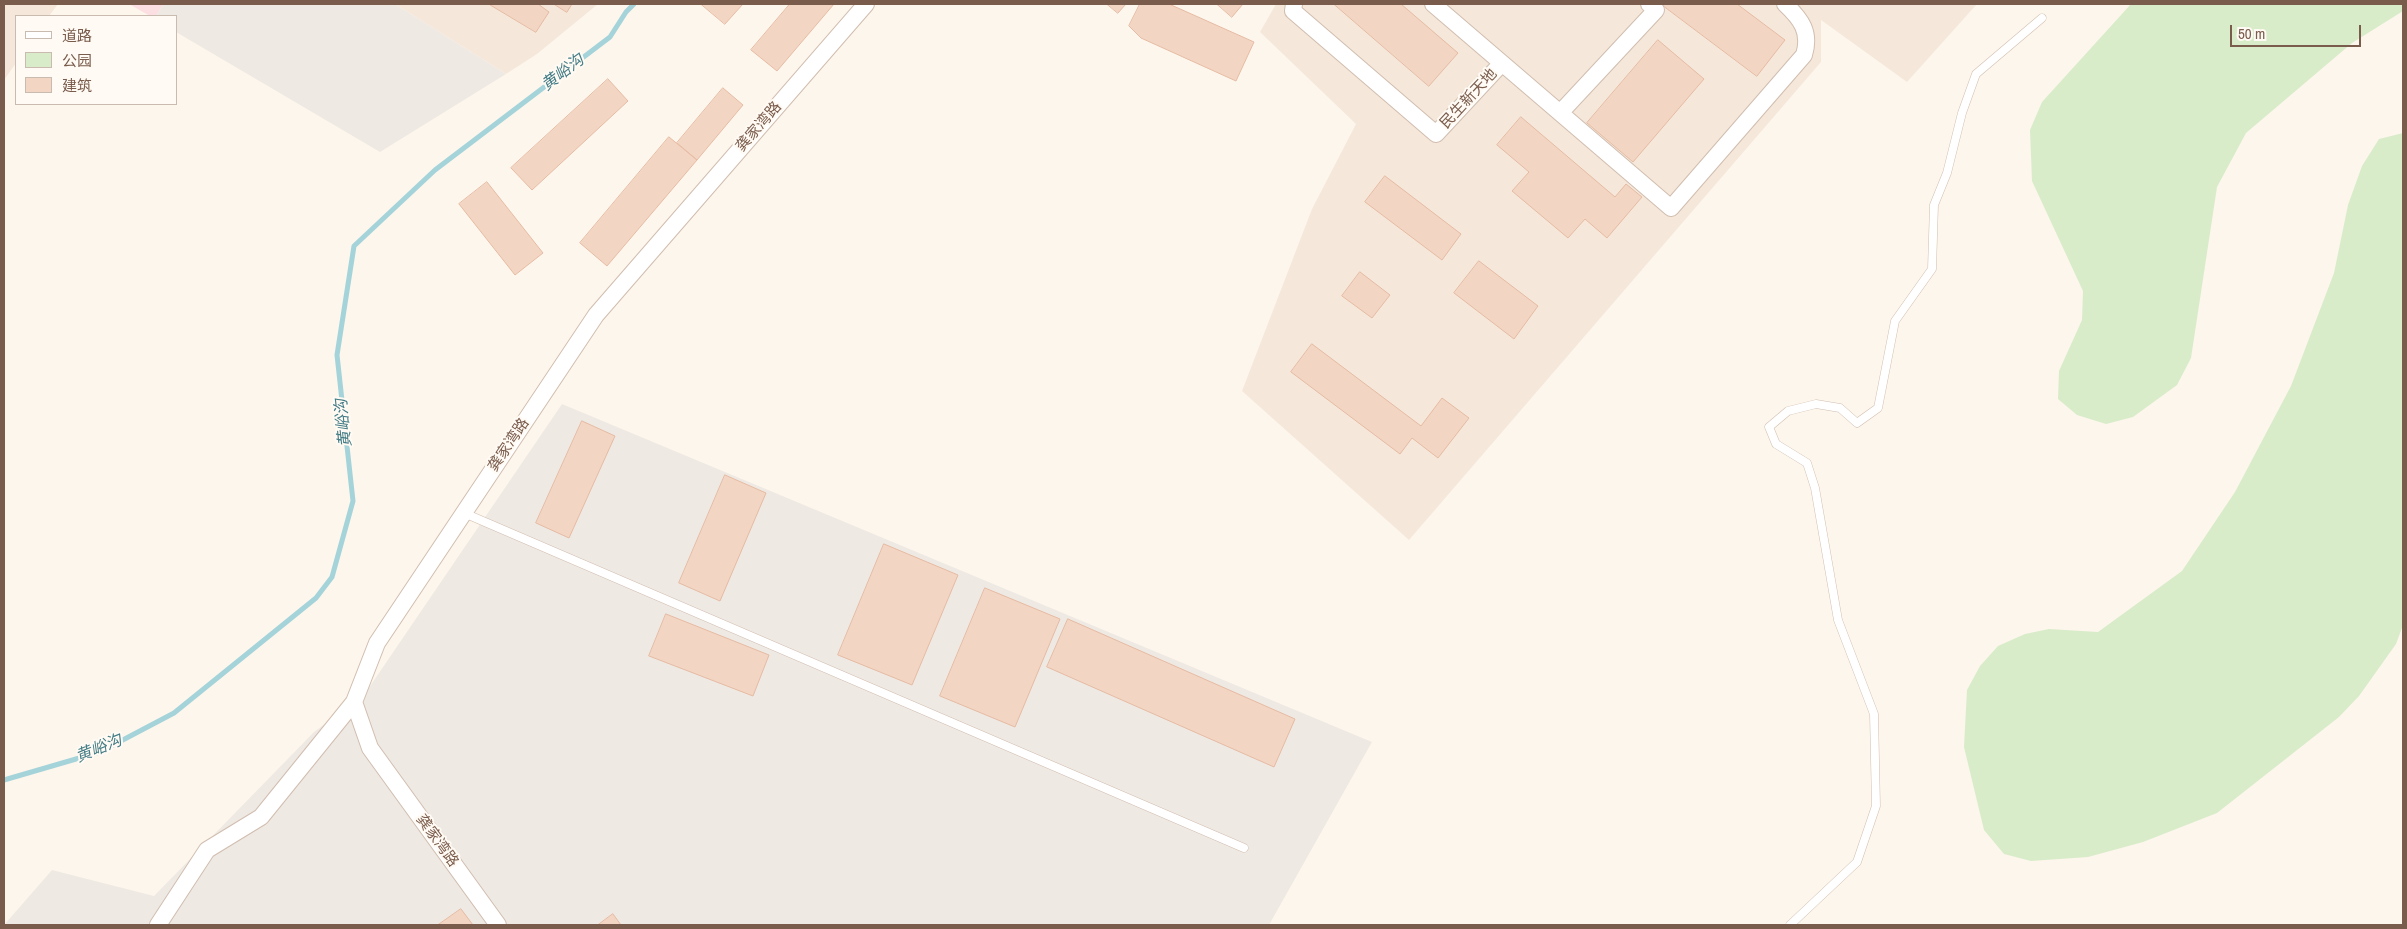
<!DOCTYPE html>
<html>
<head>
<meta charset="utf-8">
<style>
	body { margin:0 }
	#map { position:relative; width:2407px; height:929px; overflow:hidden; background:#fdf6ec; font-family:"Archivo Narrow","Noto Sans SC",sans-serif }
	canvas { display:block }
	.frame { position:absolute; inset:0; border:5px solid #7a5c4d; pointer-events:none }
	.legend { position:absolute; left:15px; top:15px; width:162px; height:90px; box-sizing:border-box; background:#fffaf3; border:1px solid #cabbb1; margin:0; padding:6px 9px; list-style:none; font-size:15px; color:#7a5c4d }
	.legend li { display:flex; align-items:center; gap:10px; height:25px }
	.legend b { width:25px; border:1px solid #cabbb1 }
	.scale { position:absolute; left:2230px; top:25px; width:131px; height:22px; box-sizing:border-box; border:2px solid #7a5c4d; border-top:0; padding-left:6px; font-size:15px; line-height:18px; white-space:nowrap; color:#7a5c4d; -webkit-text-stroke:4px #fffaf3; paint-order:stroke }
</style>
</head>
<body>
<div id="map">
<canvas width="2407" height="929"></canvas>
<div class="frame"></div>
<ul class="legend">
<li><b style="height:6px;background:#fff"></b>道路</li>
<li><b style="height:14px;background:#d8ecc9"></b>公园</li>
<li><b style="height:14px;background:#f3d5c3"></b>建筑</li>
</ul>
<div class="scale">50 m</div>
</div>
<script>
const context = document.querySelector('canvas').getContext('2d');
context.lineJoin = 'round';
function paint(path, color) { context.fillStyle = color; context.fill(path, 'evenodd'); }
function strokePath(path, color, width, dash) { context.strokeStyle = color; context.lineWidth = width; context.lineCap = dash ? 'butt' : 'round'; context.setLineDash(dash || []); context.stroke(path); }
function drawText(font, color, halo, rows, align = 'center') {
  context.font = font + ' "Archivo Narrow","Noto Sans SC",sans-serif'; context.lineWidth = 4; context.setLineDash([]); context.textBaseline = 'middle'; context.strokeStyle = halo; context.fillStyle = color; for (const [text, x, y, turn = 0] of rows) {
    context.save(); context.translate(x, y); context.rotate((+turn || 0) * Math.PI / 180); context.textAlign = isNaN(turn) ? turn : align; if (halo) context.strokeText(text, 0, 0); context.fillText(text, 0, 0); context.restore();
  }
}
paint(new Path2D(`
	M4,4H58L49,16H16V63L4,80Z
	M395,4H598L537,54L506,74Z
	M1276,4H1977L1907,82L1821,20V62L1409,540L1242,391L1312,209L1356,124L1260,32Z`), '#f5e8da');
paint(new Path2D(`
	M163,4H395L506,74L380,152L176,32V16H156Z
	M562,404L1372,742L1269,925H4L52,870L154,896L314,732L364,695Z`), '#efe9e4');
paint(new Path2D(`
	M129,4H163L156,16H150Z`), '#fbdfe3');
paint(new Path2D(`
	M2131,4H2403V11L2352,43L2246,133L2217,187L2191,358L2177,385L2133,417L2106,424L2077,415L2058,399L2059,371L2082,320L2083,291L2032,181L2030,130L2042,102Z
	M2403,133V625L2396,644L2359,696L2339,717L2217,813L2143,842L2088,857L2031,861L2004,854L1984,830L1964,747L1967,690L1980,666L1998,646L2025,634L2049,629L2098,632L2182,571L2235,492L2291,386L2334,273L2348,205L2362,166L2379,139Z`), '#d8ecc9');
strokePath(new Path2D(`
	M4,780L100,752L174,713L316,598L332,577L353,501L337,355L354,246L435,170L610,37L626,12L634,4`), '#a5d3da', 5);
const building = new Path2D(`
	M489,4H538L549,12L536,32Z
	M554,4H572L567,12Z
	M701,4H743L725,24Z
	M790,4H834L777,71L751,50Z
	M1107,4H1126L1118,13Z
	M1140,4H1169L1254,42L1236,81L1141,38L1129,26Z
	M1217,4H1243L1232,17Z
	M1334,4H1401L1458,53L1429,86Z
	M1661,4H1737L1785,40L1757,76Z
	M1658,40L1704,79L1633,162L1587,123Z
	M608,79L628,101L532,190L511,168Z
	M723,88L743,105L697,160L677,143Z
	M1521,117L1615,197L1626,184L1642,197L1607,238L1585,219L1568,238L1512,191L1529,172L1497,145Z
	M669,137L697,160L607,266L580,243Z
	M1385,176L1461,234L1442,260L1365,202Z
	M487,182L543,253L515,275L459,204Z
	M1479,261L1538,306L1514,339L1454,293Z
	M1360,272L1390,295L1372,318L1342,296Z
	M1312,344L1421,426L1442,398L1469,418L1438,458L1412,438L1400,454L1291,372Z
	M582,421L615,436L569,538L536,523Z
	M725,475L766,493L720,601L679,583Z
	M884,544L958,575L912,685L838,655Z
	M985,588L1060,619L1015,727L940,696Z
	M666,614L769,655L753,696L649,656Z
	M1068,619L1295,719L1274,767L1047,667Z
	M461,909L473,925H438Z
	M613,914L621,925H598Z`);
paint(building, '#f3d5c3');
strokePath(building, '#e6bba3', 1);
const lane = new Path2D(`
	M464,513L1244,848
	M1790,925L1857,862L1876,806L1874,714L1838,620L1815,488L1807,463L1776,444L1769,427L1788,411L1816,404L1840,408L1857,423L1878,408L1895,321L1932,269L1934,205L1947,173L1962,113L1976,74L2042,18`);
const street = new Path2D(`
	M1294,4L1293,11L1436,134L1502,63
	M1433,4L1671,208L1804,55C1811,32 1801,19 1785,4
	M1560,113L1656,10L1649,4
	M158,925L207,850L261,817L354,702
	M498,925L370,748L354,702L377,643L596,315L866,4`);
strokePath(lane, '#d1beb0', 9);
strokePath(street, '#d1beb0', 18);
strokePath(lane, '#fff', 8);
strokePath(street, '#fff', 16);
drawText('15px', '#7a5c4d', '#fffaf3', [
	["民生新天地",1469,99,-47],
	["龚家湾路",759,127,-49],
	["龚家湾路",509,445,-56],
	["龚家湾路",437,841,54]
]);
drawText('italic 16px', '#437c86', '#fffaf3', [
	["黄峪沟",563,73,-37],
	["黄峪沟",344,423,-96],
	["黄峪沟",99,749,-22]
]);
</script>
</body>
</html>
